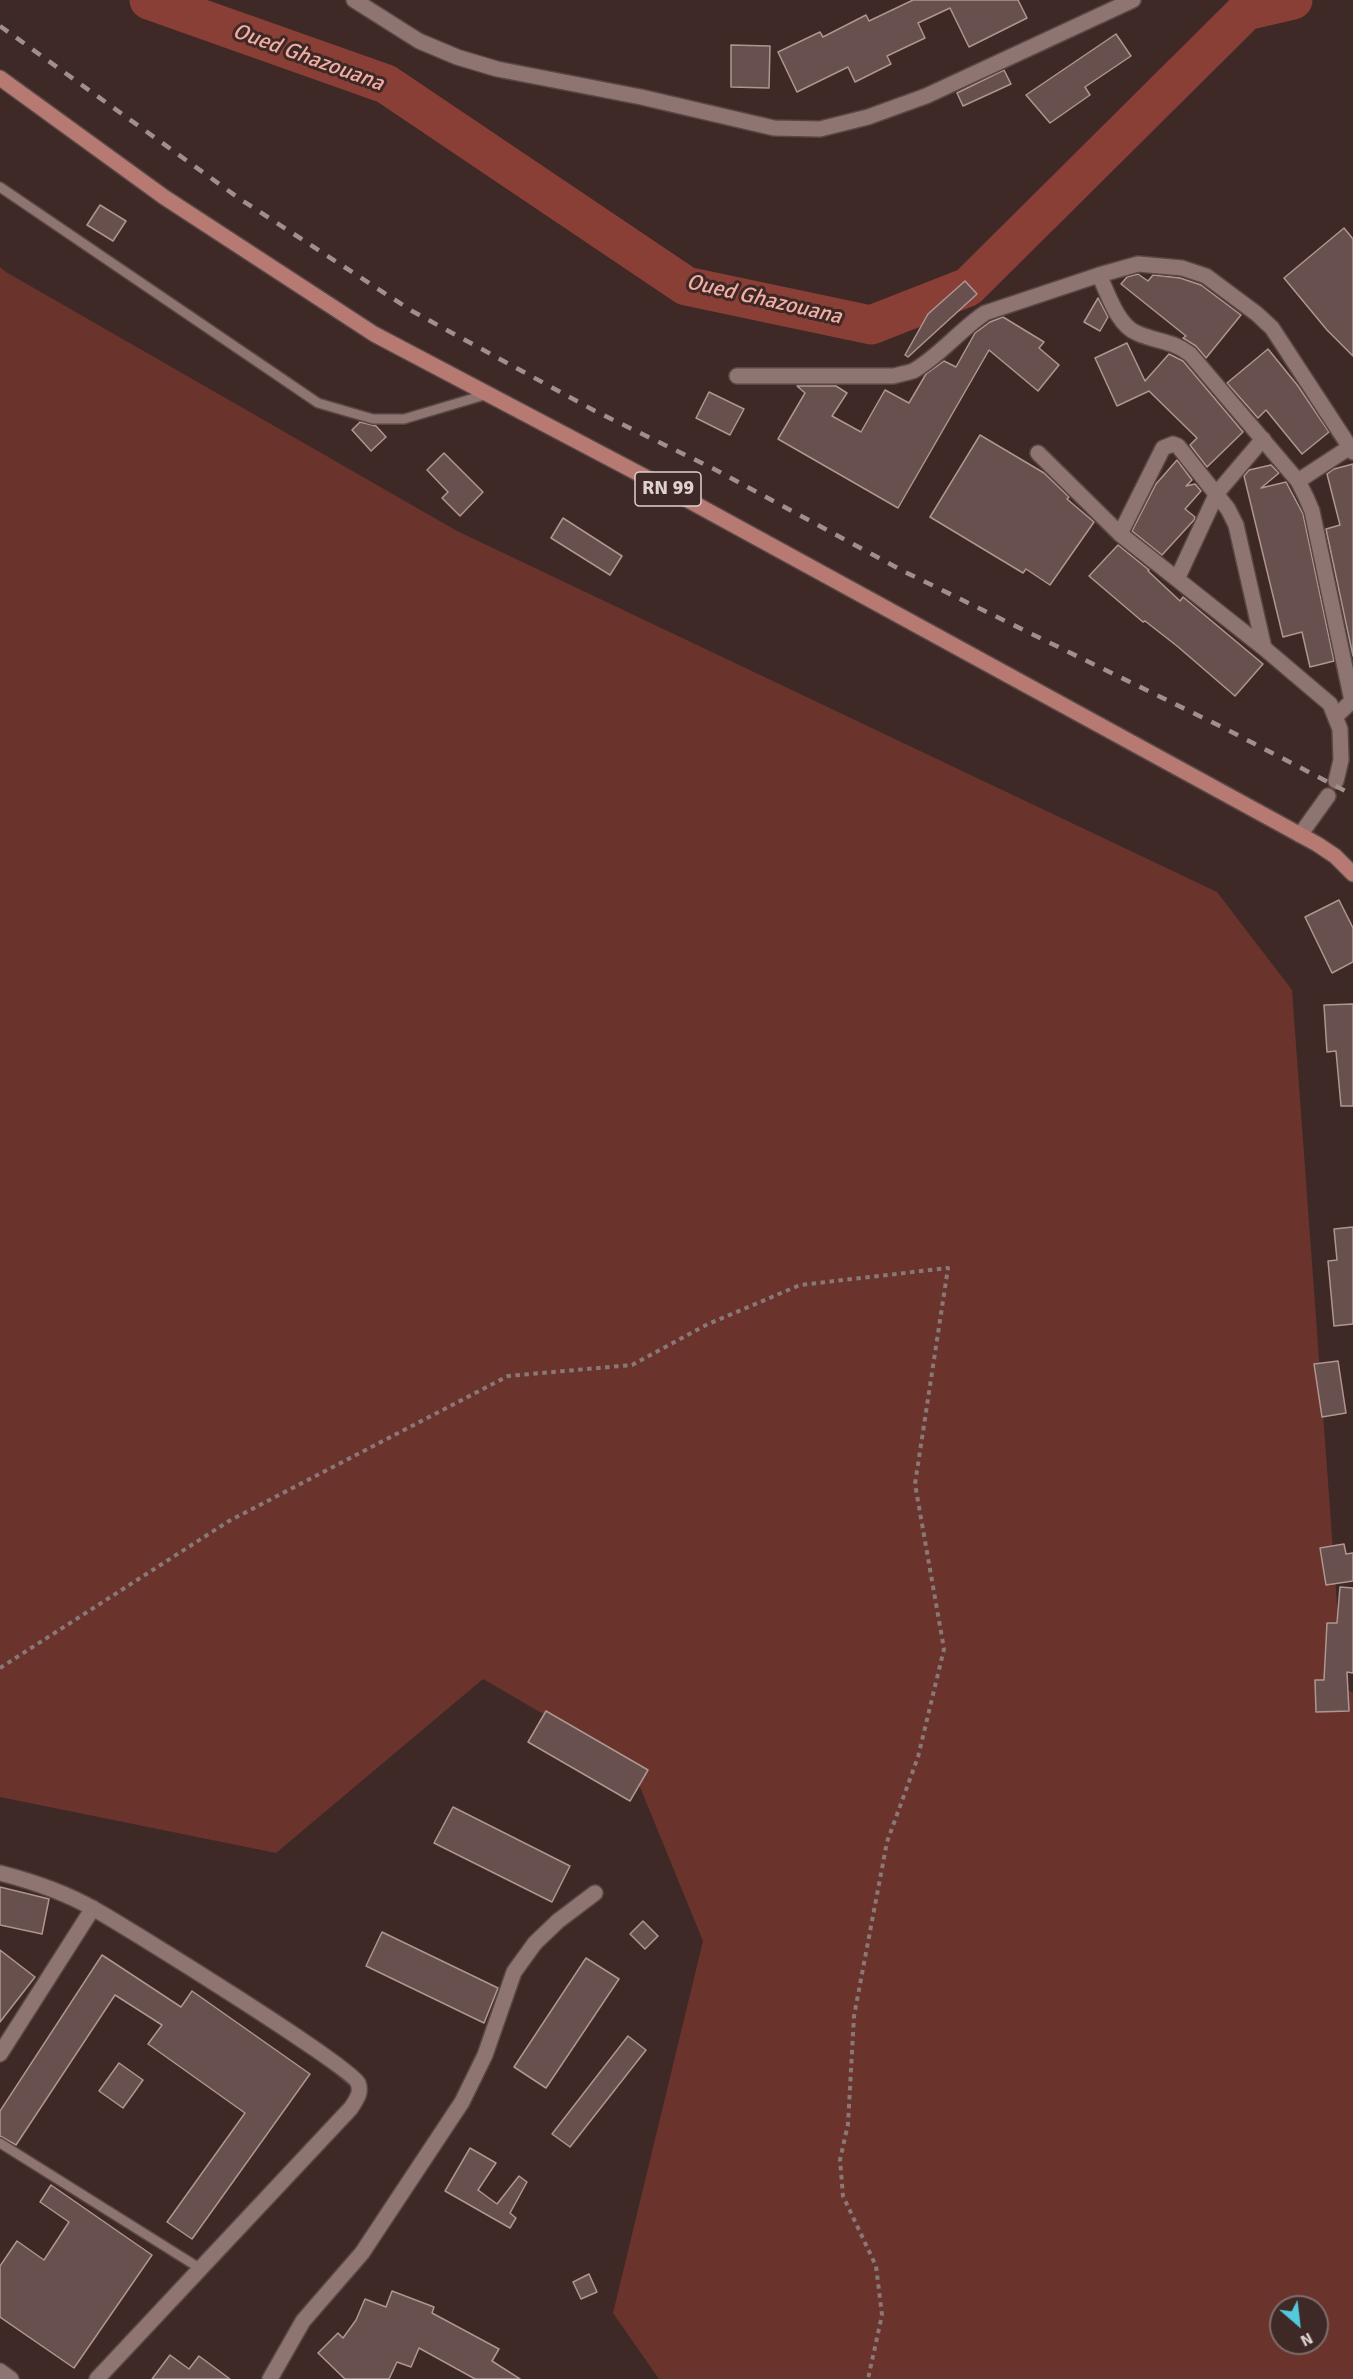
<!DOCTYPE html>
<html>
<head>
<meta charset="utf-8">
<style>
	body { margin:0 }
	#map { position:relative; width:1353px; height:2379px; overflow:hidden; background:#3e2926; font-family:Signika,sans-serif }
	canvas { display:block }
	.north { position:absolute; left:1269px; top:2295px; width:60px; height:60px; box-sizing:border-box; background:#3e2926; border:2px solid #7e6c6a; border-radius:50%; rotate:152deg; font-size:16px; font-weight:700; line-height:24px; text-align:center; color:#dfd1cf }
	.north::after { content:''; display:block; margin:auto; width:21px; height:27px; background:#53cadc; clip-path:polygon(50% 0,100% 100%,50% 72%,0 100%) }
</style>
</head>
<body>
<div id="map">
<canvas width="1353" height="2379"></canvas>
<div class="north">N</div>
</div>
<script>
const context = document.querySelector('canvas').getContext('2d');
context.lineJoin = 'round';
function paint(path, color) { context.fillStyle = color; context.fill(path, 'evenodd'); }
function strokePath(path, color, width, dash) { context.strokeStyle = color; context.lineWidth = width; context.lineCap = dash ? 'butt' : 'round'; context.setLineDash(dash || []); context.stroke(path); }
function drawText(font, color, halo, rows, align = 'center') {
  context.font = font + ' Signika,sans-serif'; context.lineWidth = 6; context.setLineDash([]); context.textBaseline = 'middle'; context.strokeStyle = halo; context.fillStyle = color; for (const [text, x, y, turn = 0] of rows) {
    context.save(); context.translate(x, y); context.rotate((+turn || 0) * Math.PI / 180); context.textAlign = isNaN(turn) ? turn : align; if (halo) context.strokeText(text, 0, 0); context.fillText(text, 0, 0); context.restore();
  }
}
paint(new Path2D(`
	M0,267L6,272L457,531L1217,892L1292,990L1343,1687L1353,1693V2379H659L613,2313L703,1941L631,1765L483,1679L276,1853L0,1797ZM1281,2307H1317V2343H1281Z`), '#6a342d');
strokePath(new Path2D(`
	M149,0L386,84L686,286L871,325L968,287L1246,11L1293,0`), '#8a3f36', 39);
const building = new Path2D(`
	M913,0H1018L1027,18L969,47L950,8L918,23L925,38L887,56L891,64L855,82L848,67L797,92L778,52L820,32L823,37L866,15L869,21Z
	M1116,34L1131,56L1085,87L1090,95L1050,123L1026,95Z
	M731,45L770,46L769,88L731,87Z
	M1004,70L1011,84L963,106L957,93Z
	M100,205L126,221L113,241L87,225Z
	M1344,228L1353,239V356L1327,330L1284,278Z
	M1138,274L1148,281L1153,275L1180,278L1201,285L1241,315L1206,358L1196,346L1183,338L1186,336L1121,284L1127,277Z
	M965,281L977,294L908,357L905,355L928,314Z
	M1098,298L1108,317L1100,331L1084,322Z
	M1003,317L1044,342L1039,348L1059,365L1038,391L989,350L898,508L778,439L805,393L797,386H836L847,393L832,416L861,432L885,390L909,403L926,374L944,361L956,367L975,333L990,322Z
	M1127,343L1145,381L1169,354L1183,361L1243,432L1207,467L1190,445L1197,438L1149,391L1117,406L1095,358Z
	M1268,349L1298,386L1329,432L1302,454L1266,410L1258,418L1227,383Z
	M709,392L744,409L730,435L696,418Z
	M360,422L376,426L386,437L371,451L352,430Z
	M980,435L1044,473L1069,497L1067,499L1094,522L1050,585L1026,569L1023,573L930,517Z
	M444,453L483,492L460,516L442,498L448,492L427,470Z
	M1177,460L1192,480L1186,486L1195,484L1201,491L1185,509L1195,517L1194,520L1162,555L1132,531L1156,484Z
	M1353,464V656L1326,529L1340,525L1327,474L1334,469Z
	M1271,465L1279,473L1261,488L1286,482L1303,514L1334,661L1310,667L1302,632L1283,637L1244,476L1249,470Z
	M563,518L622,556L610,575L551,538Z
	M1118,545L1149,570L1148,571L1180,601L1183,597L1263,664L1235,696L1177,646L1145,621L1143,622L1089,576Z
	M1339,900L1353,928V962L1332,973L1305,917Z
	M1353,1004V1106H1341L1336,1051L1327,1052L1324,1005Z
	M1353,1227V1324L1334,1326L1328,1261L1337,1260L1334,1229Z
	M1338,1361L1346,1413L1322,1417L1314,1364Z
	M1344,1544L1346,1554L1353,1553V1581L1326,1585L1320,1548Z
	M1340,1587L1353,1588V1673L1347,1672L1349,1711L1316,1712L1315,1680H1324L1327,1623H1337Z
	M546,1711L648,1770L630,1801L528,1742Z
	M453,1807L570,1866L552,1902L434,1843Z
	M0,1887L49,1899L42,1934L0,1925Z
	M643,1921L658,1936L645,1949L630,1934Z
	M382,1932L498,1988L484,2023L366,1966Z
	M0,1950L35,1977L0,2022Z
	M102,1955L181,2007L192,1991L310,2074L192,2239L167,2222L245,2113L148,2044L162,2025L115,1995L16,2145L0,2136V2111Z
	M586,1958L619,1979L546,2088L514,2067Z
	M628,2036L646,2050L570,2147L552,2134Z
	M119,2063L143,2080L123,2108L99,2091Z
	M470,2148L496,2163L478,2190L497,2204L519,2176L527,2182L510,2213L516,2218L510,2228L445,2191Z
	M51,2185L152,2255L74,2368L0,2317V2266L17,2241L44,2260L69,2222L40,2202Z
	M589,2274L597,2292L581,2299L573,2282Z
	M392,2291L434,2307L432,2313L499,2349L492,2361L520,2379H475L419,2348L411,2367L397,2362L389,2379H345L318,2353L338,2333L343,2338L356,2320L365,2299L386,2307Z
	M170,2355L189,2369L199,2356L230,2379H152Z`);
paint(building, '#67504d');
strokePath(building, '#b09692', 1.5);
const lane = new Path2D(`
	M0,187L318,403L373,419H404L488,394
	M0,2143L201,2269`);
const street = new Path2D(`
	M1099,275C1108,293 1117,325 1137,333C1156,342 1172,340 1190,354L1298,481L1306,497L1312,511L1352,701L1336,716
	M737,376H894C900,374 907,373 913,371C936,359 961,329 985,313L1099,275L1138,264L1182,268L1206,276L1257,314L1272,328L1353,452
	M1038,453L1120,534L1264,648L1330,704L1340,729L1341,760L1336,781
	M1298,481L1350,447
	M1120,534L1163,448L1173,444L1178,446L1228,509L1236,525L1264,648
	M1177,579L1217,493L1263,439
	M1300,835L1328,796
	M0,1873C31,1881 66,1893 94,1909C125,1926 352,2067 358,2083C362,2093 356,2100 351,2108L97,2379
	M0,2054L93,1908
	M0,2371L11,2379
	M270,2379L303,2321L362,2253L462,2102L485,2055L514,1972L535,1943L558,1921L595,1893`);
const secondary = new Path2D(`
	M354,0L419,41L457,57L497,69L641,97L774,128L820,129L868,117L926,96L1133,0`);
const primary = new Path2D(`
	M0,78L164,197L374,334L666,488L1317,844L1335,856L1353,874`);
strokePath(lane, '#584745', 12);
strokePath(street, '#584745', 18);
strokePath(secondary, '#584745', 18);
strokePath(primary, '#584745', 18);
strokePath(new Path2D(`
	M0,1668L229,1521L508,1376L632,1365L706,1325L800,1285L948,1268L915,1484L944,1649L918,1757L887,1842L854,2016L848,2124L840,2160L843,2196L876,2266L882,2315L868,2379`), '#897875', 4, [4.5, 4.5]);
strokePath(lane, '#8e7571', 9);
strokePath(street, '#8e7571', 15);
strokePath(secondary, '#8e7571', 15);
strokePath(primary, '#b67a72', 15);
strokePath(new Path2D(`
	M0,26L240,199L412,311L595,411L714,469L903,571L1224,728L1353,795`), '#a08f8d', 4.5, [10, 10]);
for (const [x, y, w] of [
	[668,489,66]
]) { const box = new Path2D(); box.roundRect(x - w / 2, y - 17, w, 34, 4.5); context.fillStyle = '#3e2926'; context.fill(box); strokePath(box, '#dfd1cf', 1.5); }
drawText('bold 20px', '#dfd1cf', null, [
	["RN 99",668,489]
]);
drawText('italic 22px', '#f2aea4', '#3e2926', [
	["Oued Ghazouana",308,58,20],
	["Oued Ghazouana",764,300,13]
]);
</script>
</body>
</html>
